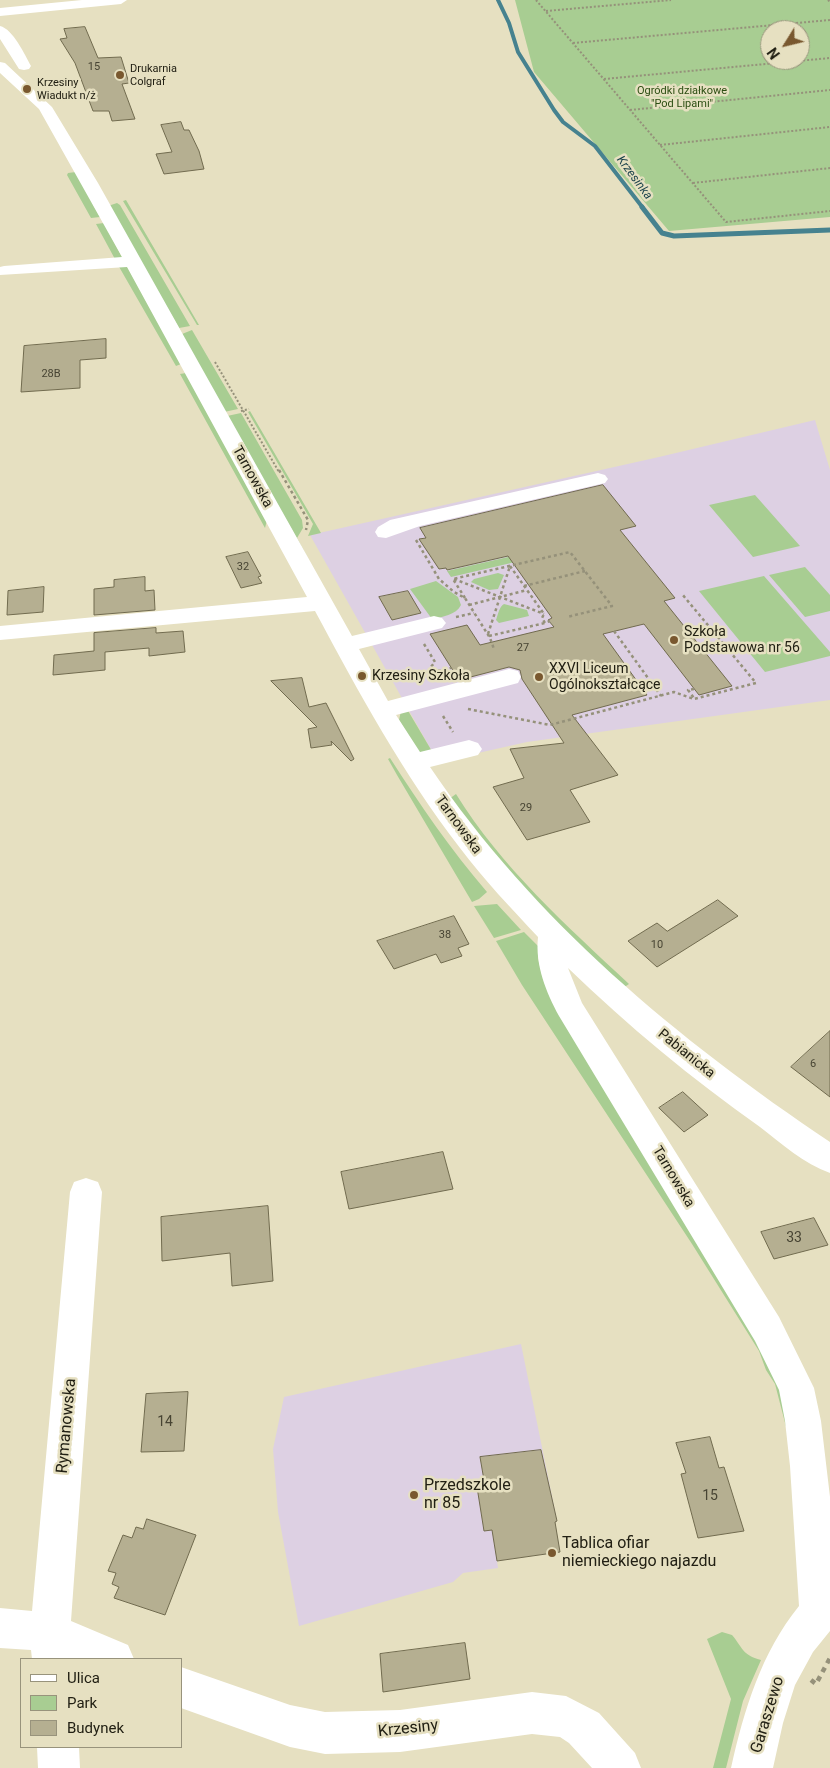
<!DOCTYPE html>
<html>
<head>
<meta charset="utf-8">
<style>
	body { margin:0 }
	#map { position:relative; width:830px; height:1768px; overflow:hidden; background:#e6e0c1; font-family:Roboto,sans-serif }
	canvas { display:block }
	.legend { position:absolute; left:20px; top:1658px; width:162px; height:90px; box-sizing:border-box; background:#e6e0c1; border:1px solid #98937c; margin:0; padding:6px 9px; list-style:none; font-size:15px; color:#222014 }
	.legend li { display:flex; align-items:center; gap:10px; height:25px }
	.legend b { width:25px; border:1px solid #98937c }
	.north { position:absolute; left:760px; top:20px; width:50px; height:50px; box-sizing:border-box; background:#e6e0c1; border:1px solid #98937c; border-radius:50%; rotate:234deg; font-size:14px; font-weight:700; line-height:20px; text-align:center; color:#222014 }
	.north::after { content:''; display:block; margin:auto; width:18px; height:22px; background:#79582f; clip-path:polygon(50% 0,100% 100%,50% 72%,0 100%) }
</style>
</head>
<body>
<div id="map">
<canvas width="830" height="1768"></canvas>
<ul class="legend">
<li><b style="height:6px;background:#fff"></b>Ulica</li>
<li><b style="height:14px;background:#a8cd92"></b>Park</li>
<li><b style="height:14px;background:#b5af91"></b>Budynek</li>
</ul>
<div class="north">N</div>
</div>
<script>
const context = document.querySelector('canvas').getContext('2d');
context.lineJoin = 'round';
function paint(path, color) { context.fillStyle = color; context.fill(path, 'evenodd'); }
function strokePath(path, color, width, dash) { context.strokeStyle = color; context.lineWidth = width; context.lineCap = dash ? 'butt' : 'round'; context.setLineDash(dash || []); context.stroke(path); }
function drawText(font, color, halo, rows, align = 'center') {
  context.font = font + ' Roboto,sans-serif'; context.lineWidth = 5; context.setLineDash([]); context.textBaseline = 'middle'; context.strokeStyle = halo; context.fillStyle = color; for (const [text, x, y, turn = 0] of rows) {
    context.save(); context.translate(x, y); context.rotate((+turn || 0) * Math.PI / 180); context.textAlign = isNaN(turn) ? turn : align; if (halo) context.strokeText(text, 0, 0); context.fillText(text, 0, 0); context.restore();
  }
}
paint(new Path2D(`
	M815,420L830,470V700L527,742L438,762L310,535L659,457Z
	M521,1344L557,1521L555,1522L560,1552L497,1561L498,1568L463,1573L453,1582L299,1626L278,1512L273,1449L284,1397Z`), '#ddd0e3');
paint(new Path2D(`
	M515,0H830V217L669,231L534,72ZM770,30H800V60H770Z
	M76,172L100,217L91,218L67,175L68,173Z
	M126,200L199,325H197L123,201Z
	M117,203L120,205L190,326L179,328L108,206Z
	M104,223L123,259L116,261L96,224Z
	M126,264L181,364L176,366L118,265Z
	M192,330L238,409L224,412L182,334Z
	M186,373L267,520L265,528L180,374Z
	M250,411L321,533L308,536L313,524L248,412Z
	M241,413L302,520L303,528L297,538L309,560L227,416Z
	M755,495L800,546L753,557L709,505Z
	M591,538L584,546L451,577L447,571Z
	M805,567L830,595V611L805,617L769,575Z
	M498,573L504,575L498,589L489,590L471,582L474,579Z
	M764,576L830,652V656L765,672L699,591Z
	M436,581L458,597L461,605C456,615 442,617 432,619L410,589Z
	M504,604L527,610L529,616L499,623L496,620C498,615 499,607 504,604Z
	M407,709L433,753L421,756L399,720L401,711Z
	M390,758C420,805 451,850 487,892L479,899L472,902L397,775L388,759Z
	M456,794C501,867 567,926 629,984L623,988L538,906L449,799Z
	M497,904L521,930L494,938L474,906Z
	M524,932L538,946V958L542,975L778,1375L790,1442L775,1384L766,1370L759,1351L692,1244L522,985L496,941Z
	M722,1632L732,1635C743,1648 742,1655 761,1660L743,1701L726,1768H713L731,1699L707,1639Z`), '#a8cd92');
strokePath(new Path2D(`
	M498,0L509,23L518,52L554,110L563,122L595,146L643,208`), '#46828f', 4);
strokePath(new Path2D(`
	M642,207L662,233L674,236L830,230`), '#46828f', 5);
const building = new Path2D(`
	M85,27L98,58L121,57L129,83L122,84L135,119L112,121L109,111H93L75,63L60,39L67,38L64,29Z
	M181,122L184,130H189L199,151L204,169L164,174L156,154L172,152L161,125Z
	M106,339V358L80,360V388L21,392L24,346Z
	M603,485L636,526L620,530L675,598L664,601L732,686L699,695L644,624L603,634L647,695L572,715L618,775L570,790L590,822L527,840L493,787L524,778L510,749L564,743L522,679L520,670L509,667L459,680L430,634L467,625L480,645L554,627L548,620L552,618L508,556L447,570L446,568L439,569L419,539L426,538L420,528Z
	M248,552L261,576L258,577L262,583L241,588L226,557Z
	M145,577V591L154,590L155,610L94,615V589L114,587V580Z
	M44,587L43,612L7,615L8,591Z
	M408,591L421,613L392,620L379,597Z
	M156,628V633L183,631L185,652L149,656V648L105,652V670L53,675L54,655L94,651V633Z
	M302,678L309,707L326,703L354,759L351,761L331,741L332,745L311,748L308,729L317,727L271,681Z
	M718,900L738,916L657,967L628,941L657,923L667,931Z
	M454,916L469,944L458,948L462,956L441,963L436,954L394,969L377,941Z
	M830,1031V1097L791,1067Z
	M683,1092L708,1115L684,1132L659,1108Z
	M443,1152L453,1189L349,1209L341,1172Z
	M268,1206L273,1281L232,1286L230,1253L162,1261L161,1217Z
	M814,1218L828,1245L774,1259L761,1232Z
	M188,1392L184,1451L141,1452L146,1394Z
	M710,1437L719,1468L724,1467L744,1531L698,1538L681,1474L686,1473L676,1443Z
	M541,1450L557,1521L555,1522L560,1552L497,1561L492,1530L484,1531L477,1487L485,1486L480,1457Z
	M147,1519L196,1535L165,1615L114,1598L119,1587L112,1584L116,1573L108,1571L123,1535L132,1538L136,1527L143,1529Z
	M465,1643L470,1679L383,1692L380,1654Z`);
paint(building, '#b5af91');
strokePath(building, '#716b4f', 1);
strokePath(new Path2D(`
	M536,0L726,222L830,211
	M828,0L830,2
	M546,11L671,0
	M573,43L830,20
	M604,79L830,58
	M630,110L830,90
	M660,145L830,127
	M693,183L830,168
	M215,362L279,472
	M241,411L249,409`), '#95917a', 2, [2, 2]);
strokePath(new Path2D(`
	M279,470L308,520L306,530
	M416,540L439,579L454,592L465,598L490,638L494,649
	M510,566L544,614L542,618L545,623L550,621
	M454,579L544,614
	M524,586L585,571
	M465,598L453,579L570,552L612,606L567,617
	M469,605L527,590
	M456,617L474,613
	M614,631L661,696
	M488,634L510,566
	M489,636L545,623
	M424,644L435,662L430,668L435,677
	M432,672L451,668
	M694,689L688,690L694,698
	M468,709L550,725L674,692L694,699L756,683L682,594
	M443,716L453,732`), '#95917a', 2.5, [3, 3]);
strokePath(new Path2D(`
	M811,1680L816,1684L830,1658`), '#95917a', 4.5, [5, 5]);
paint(new Path2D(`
	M82,0H127L121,4L0,16V8Z
	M0,26C13,29 25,55 31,66L29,69L24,70L19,69L0,39Z
	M0,62L5,63L52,107L98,183L352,636L434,616L442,618L446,623L442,628L359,649L388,701L509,669L518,671L521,677L518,683L396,715L420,752L469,740L478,743L482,749L478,755L430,767C534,921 677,1039 830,1142V1173C804,1164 781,1143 760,1127C692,1079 628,1026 568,968L582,1003L779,1317L814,1388L821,1421L830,1497V1631L813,1652L795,1685L783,1723L773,1768H731C744,1710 761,1653 799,1606L790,1466L785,1421L779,1390L755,1341L559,1016C546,992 535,965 538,937C511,908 484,880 460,848C403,774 359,693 315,611L0,640V626L307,597L127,267L0,275V267L4,266L122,257L39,109L0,73Z
	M598,473L605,475L608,479L605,483L420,526L386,538L378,537L375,532L378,527L390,520Z
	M86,1178L98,1182L102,1192L71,1621L128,1645L134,1659H32L31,1650L0,1648V1608L32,1611L70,1192L74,1182Z
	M181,1667L290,1705L325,1712L400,1710L532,1692L566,1696L599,1713L635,1753L641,1768H592L569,1743L560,1737L532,1734L400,1752L325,1754L290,1747L181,1708Z
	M37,1747H79L80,1768H38Z`), '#fff');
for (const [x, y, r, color] of [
	[120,75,5,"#79582f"],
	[27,89,5,"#79582f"],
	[674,640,5,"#79582f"],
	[362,676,5,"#79582f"],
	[539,677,5,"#79582f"],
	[414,1495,5,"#79582f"],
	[552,1553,5,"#79582f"]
]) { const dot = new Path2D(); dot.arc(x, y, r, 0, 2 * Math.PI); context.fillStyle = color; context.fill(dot); strokePath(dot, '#e6e0c1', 2); }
drawText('11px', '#474433', null, [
	["15",94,67],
	["28B",51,374],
	["32",243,567],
	["27",523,648],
	["29",526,808],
	["38",445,935],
	["10",657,945],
	["6",813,1064]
]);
drawText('11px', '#222014', '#e6e0c1', [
	["Drukarnia",130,69],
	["Colgraf",130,82],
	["Krzesiny",37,83],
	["Wiadukt n/ż",37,96]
], 'left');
drawText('11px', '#2c4e12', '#e6e0c1', [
	["Ogródki działkowe",682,91],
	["\"Pod Lipami\"",682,104]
]);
drawText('italic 12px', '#163e49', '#e6e0c1', [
	["Krzesinka",634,178,53]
]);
drawText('14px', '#222014', '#e6e0c1', [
	["Tarnowska",252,477,61],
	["Tarnowska",458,825,54],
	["Pabianicka",686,1054,39],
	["Tarnowska",673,1177,59]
]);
drawText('14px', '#222014', '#e6e0c1', [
	["Szkoła",684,632],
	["Podstawowa nr 56",684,648],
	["XXVI Liceum",549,669],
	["Ogólnokształcące",549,685],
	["Krzesiny Szkoła",372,676]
], 'left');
drawText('14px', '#474433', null, [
	["33",794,1238],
	["14",165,1422],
	["15",710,1496]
]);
drawText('16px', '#222014', '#e6e0c1', [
	["Rymanowska",67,1426,-85],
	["Garaszewo",768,1715,-73],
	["Krzesiny",408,1729,-6]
]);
drawText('16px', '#222014', '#e6e0c1', [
	["Przedszkole",424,1486],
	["nr 85",424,1504],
	["Tablica ofiar",562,1544],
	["niemieckiego najazdu",562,1562]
], 'left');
</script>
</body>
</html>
